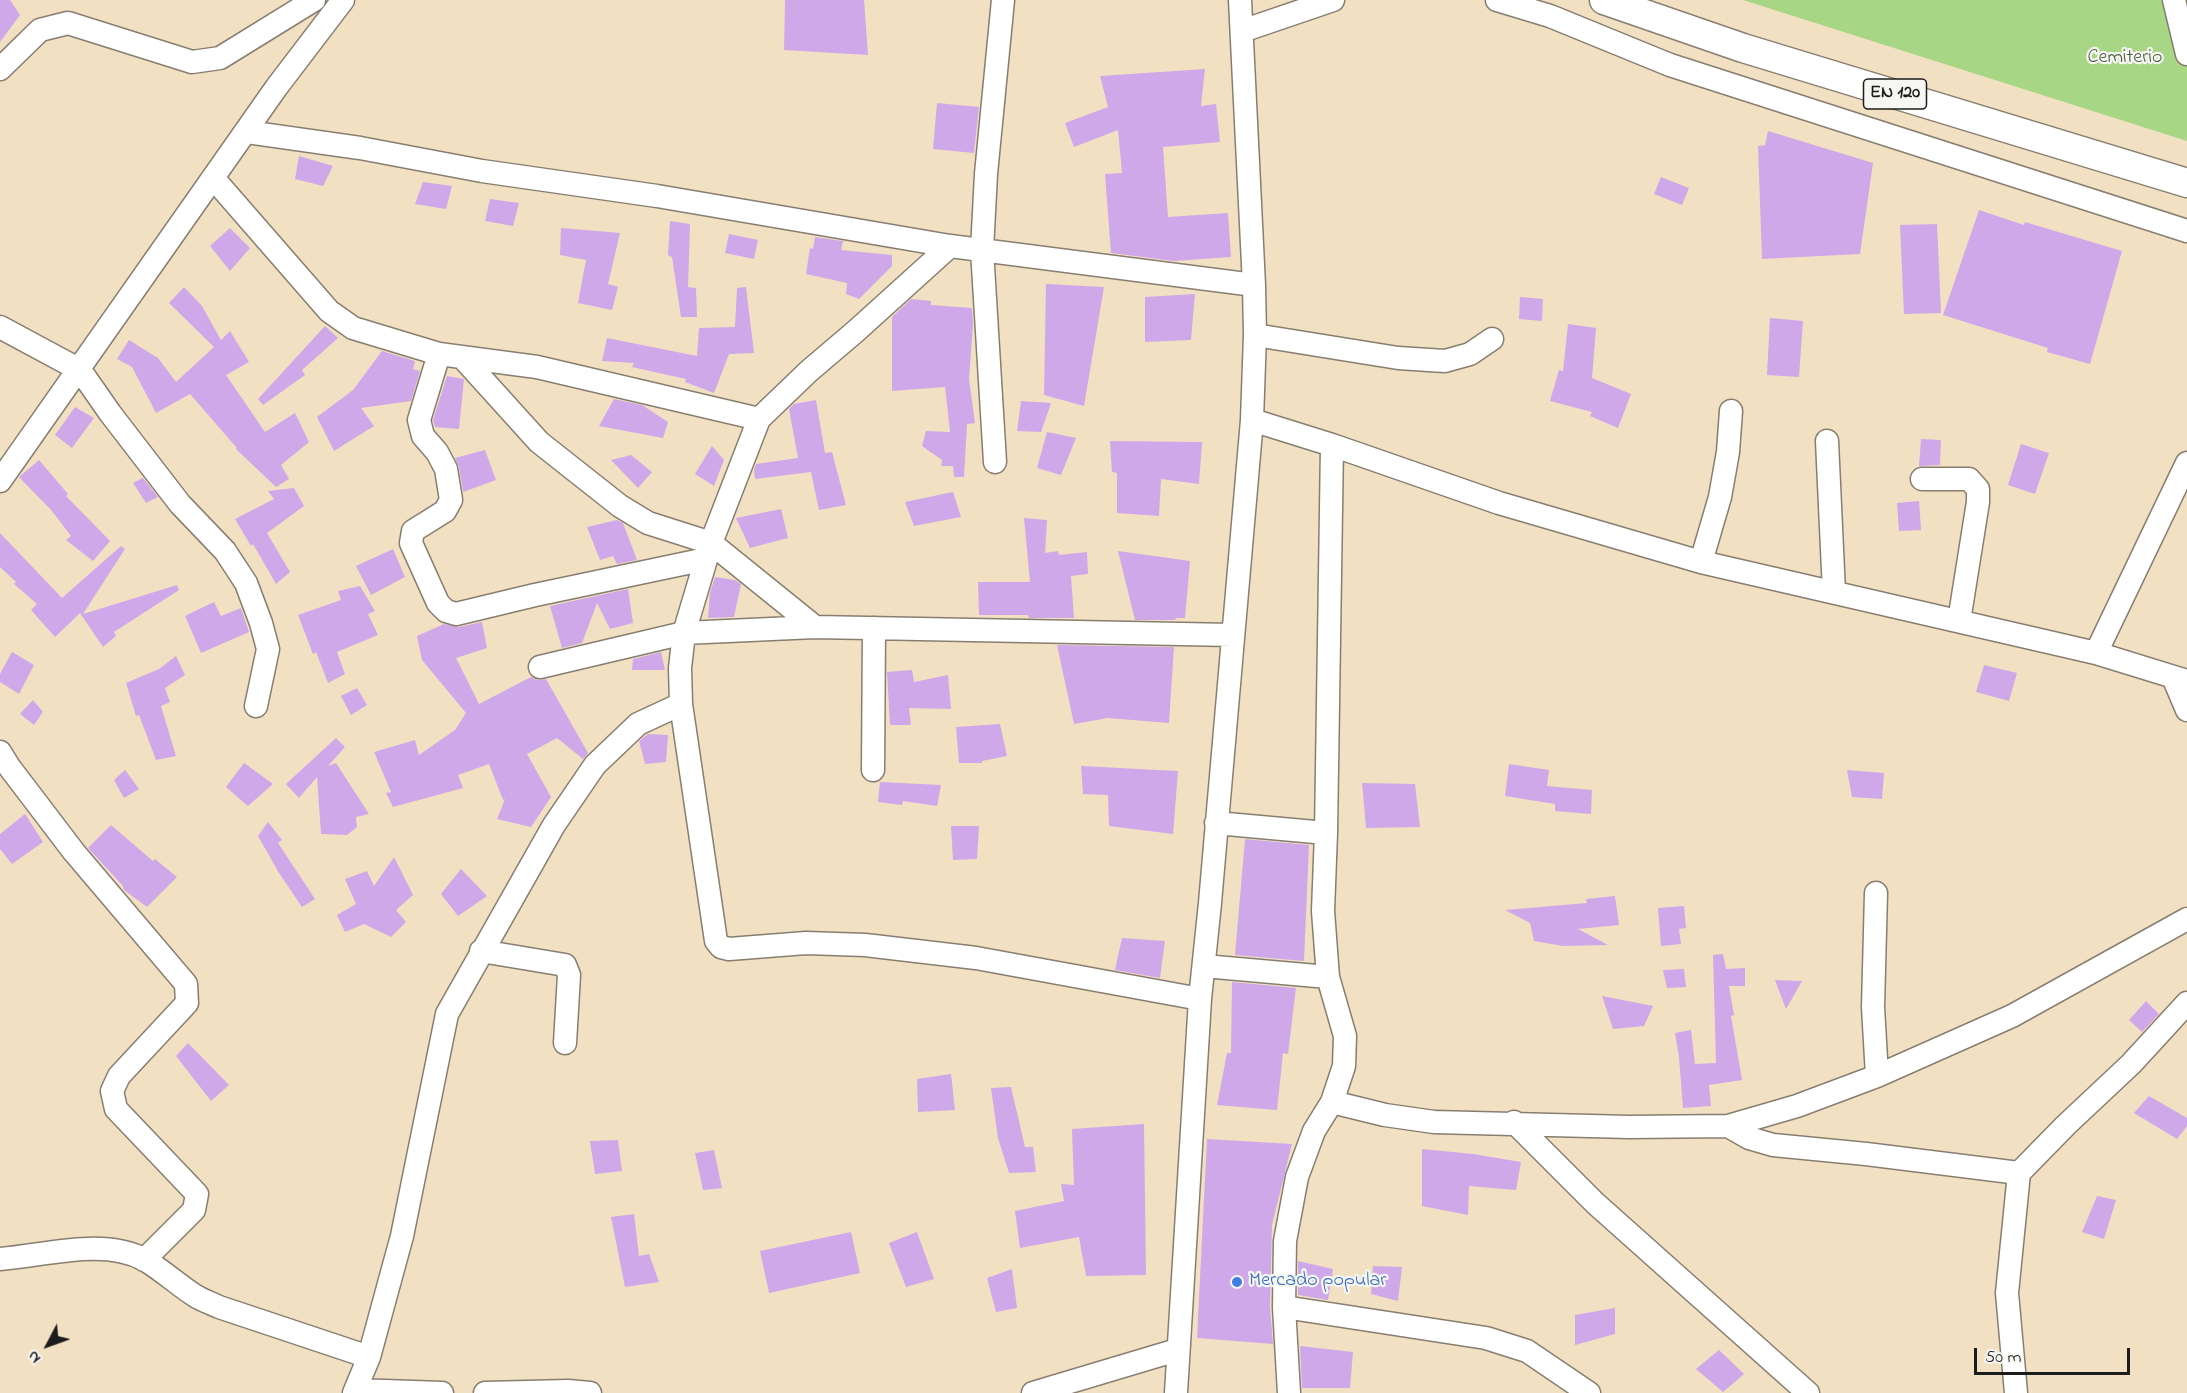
<!DOCTYPE html>
<html>
<head>
<meta charset="utf-8">
<style>
	body { margin:0 }
	#map { position:relative; width:2187px; height:1393px; overflow:hidden; background:#f2e0c3; font-family:"Indie Flower",sans-serif }
	canvas { display:block }
	.north { position:absolute; left:18px; top:1315px; width:60px; height:60px; -webkit-text-stroke:4px #f6f6f2; paint-order:stroke; rotate:229deg; font-size:16px; font-weight:700; line-height:24px; text-align:center; color:#1c1c1c }
	.north::after { content:''; display:block; margin:auto; width:21px; height:27px; background:#1c1c1c; clip-path:polygon(50% 0,100% 100%,50% 72%,0 100%) }
	.scale { position:absolute; left:1974px; top:1348px; width:156px; height:27px; box-sizing:border-box; border:3px solid #1c1c1c; border-top:0; padding-left:8px; font-size:18px; line-height:21px; white-space:nowrap; color:#1c1c1c; -webkit-text-stroke:4px #f6f6f2; paint-order:stroke }
</style>
</head>
<body>
<div id="map">
<canvas width="2187" height="1393"></canvas>
<div class="north">N</div>
<div class="scale">50 m</div>
</div>
<script>
const context = document.querySelector('canvas').getContext('2d');
context.lineJoin = 'round';
function paint(path, color) { context.fillStyle = color; context.fill(path, 'evenodd'); }
function strokePath(path, color, width, dash) { context.strokeStyle = color; context.lineWidth = width; context.lineCap = dash ? 'butt' : 'round'; context.setLineDash(dash || []); context.stroke(path); }
function drawText(font, color, halo, rows, align = 'center') {
  context.font = font + ' "Indie Flower",sans-serif'; context.lineWidth = 4.5; context.setLineDash([]); context.textBaseline = 'middle'; context.strokeStyle = halo; context.fillStyle = color; for (const [text, x, y, turn = 0] of rows) {
    context.save(); context.translate(x, y); context.rotate((+turn || 0) * Math.PI / 180); context.textAlign = isNaN(turn) ? turn : align; if (halo) context.strokeText(text, 0, 0); context.fillText(text, 0, 0); context.restore();
  }
}
paint(new Path2D(`
	M1743,0H2187V141Z`), '#a7d684');
paint(new Path2D(`
	M0,0H10L20,15L0,42Z
	M785,0H864L868,55L784,50Z
	M1205,69L1201,106L1216,104L1220,142L1163,147L1168,217L1228,213L1231,257L1174,261L1111,253L1105,174L1122,173L1118,130L1074,147L1065,123L1108,107L1100,76Z
	M937,103L979,107L974,153L933,149Z
	M1768,131L1873,163L1860,254L1762,259L1758,146L1765,145Z
	M299,156L333,166L323,186L295,179Z
	M1661,177L1689,188L1682,205L1654,194Z
	M423,182L452,186L446,209L415,204Z
	M490,199L519,203L513,226L485,221Z
	M1979,210L2024,225L2025,222L2122,251L2090,364L2047,352L2048,348L1943,315Z
	M670,221L690,224L688,287L696,288L697,317H681L672,257L668,255Z
	M1937,224L1941,313L1904,314L1900,225Z
	M230,228L250,248L230,271L210,246Z
	M561,228L620,233L608,284L618,287L612,310L578,303L586,260L560,255Z
	M729,234L758,240L754,259L725,253Z
	M815,237L843,241L841,250L892,255V266L859,299L846,294L847,283L806,274L810,248L813,249Z
	M1046,284L1104,287L1084,406L1044,395Z
	M184,287L202,306L221,340L230,331L249,362L226,375L265,432L295,413L309,442L281,465L289,479L276,487L236,449L237,448L190,394L156,413L132,367L117,359L129,340L158,358L176,382L214,347L169,303Z
	M746,287L754,353L729,354L714,393L685,382L686,379L632,367L634,363L602,361L607,338L697,356L699,328L735,327L737,288Z
	M1195,294L1191,340L1145,342V297Z
	M1520,297L1543,299L1542,321L1519,319Z
	M911,299L931,301V305L972,308L973,324L969,379L975,423L967,424L964,477H954L953,466H941L942,460L922,446L926,431L950,432L945,387L892,391V317Z
	M1770,318L1803,321L1799,377L1767,375Z
	M1568,324L1596,328L1592,378L1631,394L1618,428L1590,416L1592,412L1550,401L1559,370L1563,371Z
	M325,326L338,338L302,370L305,375L263,405L258,399Z
	M382,351L415,361L413,369L420,371L411,401L361,408L374,426L334,451L317,417L353,390Z
	M447,376L464,379L459,429L435,427L433,420Z
	M614,399L642,405L668,422L663,438L599,426Z
	M816,400L825,453L832,452L846,505L819,510L811,472L755,479L754,470L756,464L798,458L789,409L794,404Z
	M1021,401L1051,403L1041,432L1017,431Z
	M75,407L94,418L72,448L55,435Z
	M1047,432L1076,438L1061,475L1037,468Z
	M1921,439L1941,440L1940,465L1919,466Z
	M1110,441L1202,442L1199,484L1161,479L1159,516L1117,513V473L1112,472Z
	M2021,444L2049,453L2035,494L2008,485Z
	M712,446L724,460L714,486L695,474Z
	M485,450L496,480L463,492L459,467L455,458Z
	M631,455L652,472L638,488L611,460Z
	M39,460L68,494L66,496L110,541L93,561L66,540L71,536L52,511L19,477Z
	M143,478L158,497L146,503L133,483Z
	M294,488L304,506L267,533L290,572L276,584L253,544L251,546L235,519L274,499L268,491Z
	M953,492L961,517L914,526L905,502Z
	M1919,501L1921,530L1899,531L1897,503Z
	M781,509L788,538L750,548L736,518Z
	M1024,518L1047,520L1045,553L1058,551L1059,555L1087,552L1088,574L1071,576L1074,618H1029L1028,615H979L978,582H1030Z
	M617,520L623,523L637,560L617,564L613,556L600,560L587,527Z
	M0,533L62,598L121,546L125,549L83,614L177,585L179,590L114,632L116,636L103,647L80,613L55,637L31,610L37,604L14,584L16,582L0,567Z
	M393,549L405,577L371,595L356,566Z
	M1118,551L1190,561L1185,618H1176L1175,620H1135Z
	M715,577L735,580L741,584L734,617L708,618L710,593Z
	M360,586L375,611L368,614L378,635L337,652L345,674L328,683L316,652L313,654L298,615L341,600L338,591Z
	M628,589L633,623L610,629L597,603L582,643L562,648L550,606Z
	M214,602L221,616L241,608L249,632L201,653L185,616Z
	M482,622L487,648L456,658L479,704L531,677L537,680L546,679L588,753L583,759L557,738L527,754L551,797L531,827L497,819L505,799L503,800L489,764L458,775L463,788L393,807L386,793L391,792L374,752L415,740L419,755L455,730L466,713L422,660L417,636L444,624L459,627Z
	M1057,645L1174,647L1169,723L1108,718L1074,724Z
	M12,652L34,665L19,694L0,682V674Z
	M661,652L665,670H632L633,659Z
	M176,656L185,675L165,688L170,702L161,706L176,756L156,760L139,715L136,716L126,683L159,669Z
	M1984,665L2017,673L2009,701L1976,692Z
	M912,670L914,682L948,675L951,709L909,708L911,725H890L887,672Z
	M357,688L367,705L351,715L341,696Z
	M33,700L43,712L34,725L20,714Z
	M1000,724L1007,756L982,761V763H959L956,727Z
	M648,734L668,735L666,762L645,764L639,741Z
	M336,738L345,747L328,766L336,763L369,814L356,817L357,827L347,835L321,834L317,777L299,798L286,784Z
	M244,763L273,784L248,806L226,787Z
	M1509,764L1549,770L1547,786L1592,790L1591,814L1555,811V804L1505,796Z
	M1081,766L1178,771L1173,834L1109,826L1108,795L1083,794Z
	M125,770L139,789L124,798L114,780Z
	M1847,770L1884,773L1882,799L1852,797Z
	M880,782L941,785L937,806L903,801L902,805L878,802Z
	M1362,783L1415,784L1420,827L1366,828Z
	M25,814L43,842L12,864L0,849V834Z
	M268,822L282,840L278,843L315,899L302,907L279,873L258,836Z
	M111,825L153,861L155,859L177,877L147,907L124,890L123,886L88,848Z
	M951,826H979L977,859L953,860Z
	M1245,839L1309,845L1304,961L1235,955Z
	M394,857L413,895L396,910L406,922L391,937L364,924L345,932L337,915L356,904L345,879L367,871L374,886Z
	M461,869L487,896L458,916L441,894Z
	M1615,896L1619,925L1578,929L1608,945L1563,946L1534,941L1530,923L1505,910L1587,903L1586,899Z
	M1684,906L1686,928L1679,929L1681,944L1661,946L1658,908Z
	M1122,938L1165,941L1160,978L1115,970Z
	M1723,954L1726,969L1745,968V986H1729L1734,1015L1731,1016L1742,1080L1709,1085L1711,1106L1683,1108L1679,1057L1675,1033L1691,1030L1695,1064L1716,1063L1713,955Z
	M1684,969L1686,987L1667,988L1663,970Z
	M1775,980L1802,981L1786,1009Z
	M1232,982L1296,988L1288,1054L1283,1053L1277,1110L1217,1105L1227,1053H1231Z
	M1602,996L1653,1006L1644,1026L1613,1029Z
	M2146,1001L2159,1014L2142,1032L2129,1020Z
	M188,1043L229,1085L211,1101L176,1056Z
	M951,1074L955,1110L918,1112L917,1079Z
	M1011,1087L1025,1147H1033L1036,1172L1009,1173L998,1138L991,1088Z
	M2149,1096L2187,1118V1126L2177,1139L2134,1113Z
	M1144,1124L1146,1275L1086,1276L1079,1237L1020,1248L1015,1211L1064,1201L1061,1184L1074,1185L1072,1129Z
	M1207,1139L1292,1144L1272,1225L1270,1307L1273,1344L1197,1338Z
	M618,1140L622,1171L595,1174L590,1141Z
	M1422,1149L1473,1154L1521,1162L1516,1190L1469,1186L1468,1215L1422,1206Z
	M714,1150L722,1188L703,1190L695,1153Z
	M2097,1196L2116,1200L2104,1239L2082,1232Z
	M634,1214L639,1256L649,1254L659,1282L625,1287L611,1217Z
	M851,1232L860,1273L769,1293L760,1251Z
	M917,1232L934,1279L906,1287L889,1243Z
	M1298,1261L1333,1269L1328,1300L1298,1295Z
	M1373,1266L1402,1267L1398,1301L1371,1294Z
	M1012,1269L1017,1308L996,1312L987,1278Z
	M1615,1308V1334L1575,1345V1315Z
	M1300,1346L1353,1352L1350,1388H1302Z
	M1719,1350L1744,1374L1723,1392L1696,1369Z`), '#cfa8e9');
const minor = new Path2D(`
	M1497,0L1550,16L1670,65L2187,231
	M2174,0L2187,54
	M1242,31L1333,0
	M0,69L40,30L68,23L192,62L220,58L314,0
	M247,132L360,148L482,171L657,196L950,246L1254,285
	M214,179L329,311L353,328L439,354L537,367L759,419
	M950,246L856,331L809,371L759,419L711,543L684,633L680,668L681,704L716,941L721,947L729,949L806,943L865,945L976,958L1200,999
	M0,327L80,370L110,413L180,504L225,551L246,583L261,623L268,649L256,706
	M1255,335L1398,358L1445,361L1470,354L1492,339
	M439,354L419,420L423,436L437,452L446,469L451,500L445,511L413,531L411,543L438,603L446,611L456,614L535,595L706,559
	M463,358L539,442L620,506L648,523L711,543L815,627
	M1252,420L1332,445L1499,503L1701,562L2096,653L2187,681
	M1827,441L1834,592
	M995,462L982,250L986,174L1003,0
	M1922,479H1969L1978,489V502L1959,621
	M0,481L276,88L343,0
	M1701,562L1720,497L1728,452L1731,411
	M2096,653L2187,463
	M540,667L684,633L815,627L1233,635
	M2173,677L2187,710
	M0,752L10,768L74,852L186,984L187,1003L119,1076L112,1091L116,1109L197,1194L194,1210L144,1260
	M873,770L874,628
	M1216,823L1326,833
	M1876,893L1873,1007L1877,1076
	M481,951L565,965L569,975L565,1043
	M1204,966L1328,977
	M1332,1102L1385,1115L1434,1122L1629,1127L1728,1126L1797,1106L1877,1076L2012,1016L2187,919
	M1514,1122L1595,1203L1808,1393
	M1728,1126L1749,1138L1773,1145L1866,1154L2019,1173
	M0,1259C44,1256 104,1237 145,1260C162,1270 177,1284 194,1295C201,1300 211,1303 219,1307L369,1357
	M1284,1307L1486,1338L1527,1351L1589,1393
	M356,1390L442,1393
	M354,1393L369,1357L402,1236L447,1014L554,825L595,765L638,724L681,704
	M485,1393L568,1391L590,1393
	M1033,1393L1177,1350
	M1176,1393L1200,999L1210,903L1252,420L1255,335L1254,285L1240,0
	M1289,1393L1284,1307L1285,1241L1297,1177L1314,1131L1332,1102L1344,1066L1345,1036L1328,977L1323,911L1326,833L1332,445
	M2016,1393L2007,1293L2019,1173L2066,1125L2131,1064L2187,1003`);
const major = new Path2D(`
	M1604,0L1743,48L2187,183`);
strokePath(minor, '#877e70', 25);
strokePath(major, '#877e70', 31);
strokePath(minor, '#fff', 22);
strokePath(major, '#fff', 28);
for (const [x, y, r, color] of [
	[1237,1282,6,"#3f7fe0"]
]) { const dot = new Path2D(); dot.arc(x, y, r, 0, 2 * Math.PI); context.fillStyle = color; context.fill(dot); strokePath(dot, '#f6f6f2', 2); }
for (const [x, y, w] of [
	[1895,94,63]
]) { const box = new Path2D(); box.roundRect(x - w / 2, y - 15, w, 30, 4.5); context.fillStyle = '#f6f6f2'; context.fill(box); strokePath(box, '#1c1c1c', 1.5); }
drawText('bold 18px', '#1c1c1c', null, [
	["EN 120",1895,94]
]);
drawText('20px', '#4d5d40', '#f6f6f2', [
	["Cemiterio",2125,59]
]);
drawText('20px', '#366cbe', '#f6f6f2', [
	["Mercado popular",1249,1282]
], 'left');
</script>
</body>
</html>
